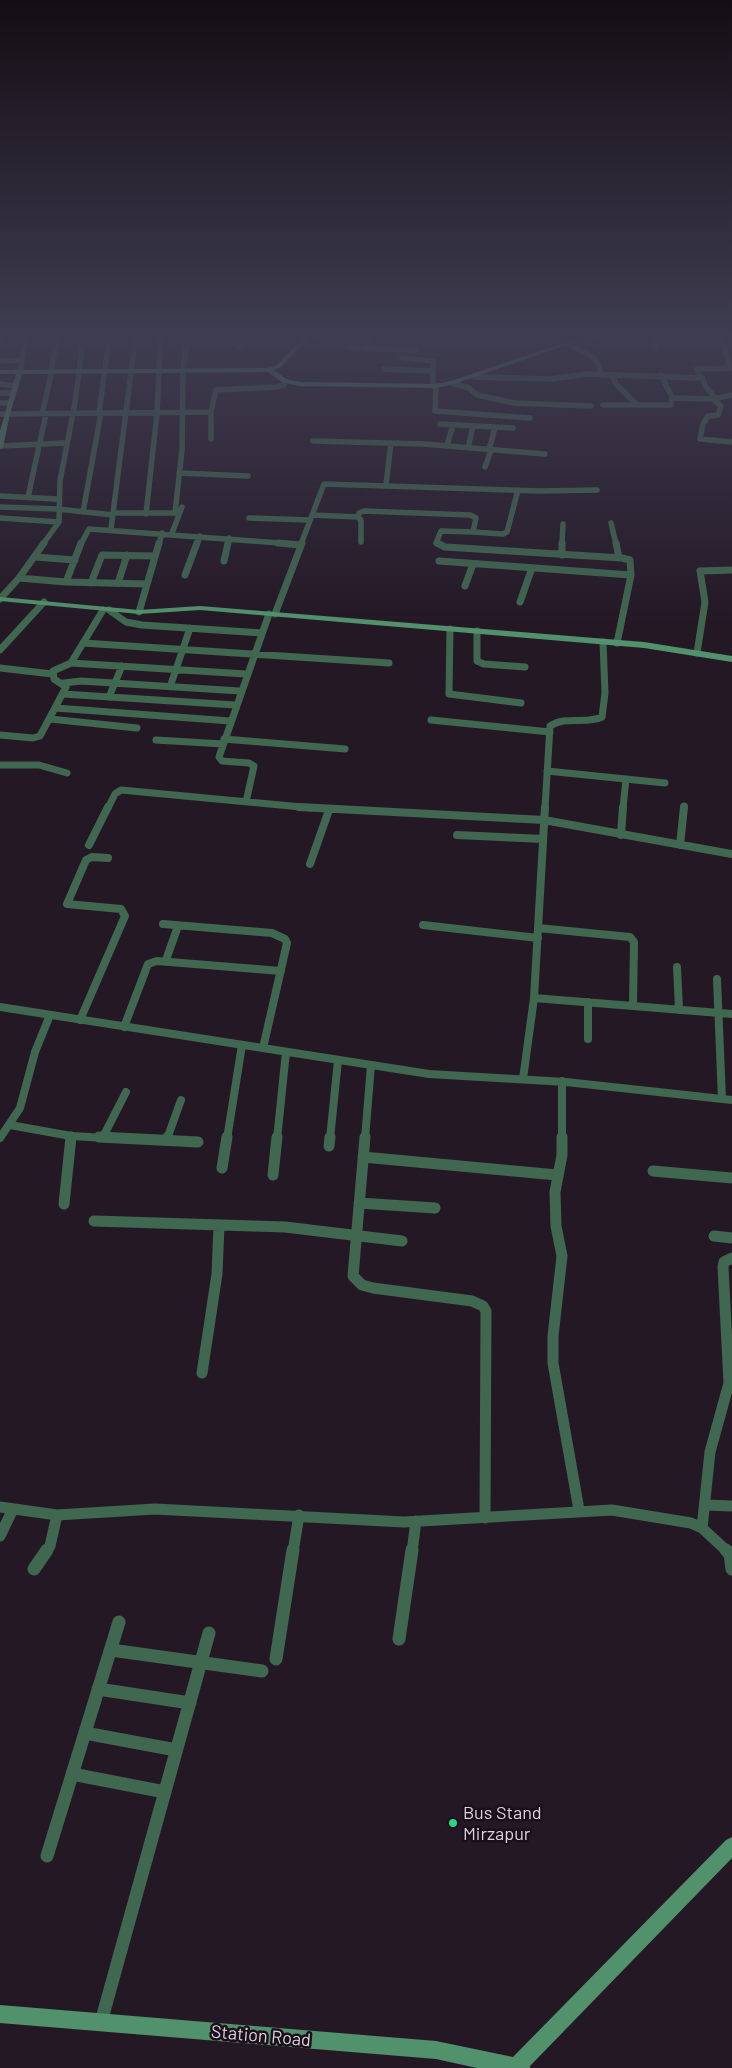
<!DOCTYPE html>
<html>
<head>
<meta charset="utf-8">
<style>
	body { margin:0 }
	canvas { display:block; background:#241825 }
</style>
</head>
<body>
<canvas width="732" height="2068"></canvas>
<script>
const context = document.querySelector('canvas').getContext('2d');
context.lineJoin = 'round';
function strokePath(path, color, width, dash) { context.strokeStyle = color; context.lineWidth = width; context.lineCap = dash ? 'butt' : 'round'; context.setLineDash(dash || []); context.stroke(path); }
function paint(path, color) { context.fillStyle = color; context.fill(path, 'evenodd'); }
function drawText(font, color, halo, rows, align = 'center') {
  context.font = font + ' Barlow,sans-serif'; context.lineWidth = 5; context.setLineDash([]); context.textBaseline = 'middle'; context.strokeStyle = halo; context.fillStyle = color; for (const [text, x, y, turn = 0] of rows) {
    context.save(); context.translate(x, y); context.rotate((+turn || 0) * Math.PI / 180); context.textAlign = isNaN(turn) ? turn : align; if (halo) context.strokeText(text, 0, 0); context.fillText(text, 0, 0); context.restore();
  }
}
strokePath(new Path2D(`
	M418,333L447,334
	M650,333L656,347
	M720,333L730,368
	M309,335L356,348L416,350
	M0,342L2,333
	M568,344C585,355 596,350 601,375
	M239,347L246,333
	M366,349L372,333
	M402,358L433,361V386
	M0,361L22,360
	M732,368L697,369L706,387L715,398L713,399L721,406L718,415L708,416L703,424L700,439L732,442
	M384,369L433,371
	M20,371L27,333
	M51,371L58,333
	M612,375L616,384L636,404
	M475,377L551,379L587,374L702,378
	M452,383L469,388L477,395L514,403L591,406
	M0,384L16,386
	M436,386L435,411L530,418
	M0,393H13
	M673,398L713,399L732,395
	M0,403H10
	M603,405H671L672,397L661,375
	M99,413L110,333
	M0,414L211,412
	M42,414L52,371
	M440,424L513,428
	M211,439V412L216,390L276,387L284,385V381
	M313,441L423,444L545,454
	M447,445L453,425
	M0,446L65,443
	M468,448L473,426
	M489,450L495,427
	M485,467L491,450
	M179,473L248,476
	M386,485L391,443
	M0,496L57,499
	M28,497L46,414
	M0,507L58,509L113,515
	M83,512L101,413
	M113,513H175L182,450L183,370L188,333
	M146,514L157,413L161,333
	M312,515L358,517L361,520V542
	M358,517L359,513L364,511L470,515L476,518L473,532L503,534L507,532L518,490
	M0,518L59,522
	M249,518L310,520
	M611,523L616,544
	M111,529L136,333
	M172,533L182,507
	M43,544L59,522L60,481L75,403L84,333
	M81,544L89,529L294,544
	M159,544L162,533
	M197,544L200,536
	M228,544L229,538
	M301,544L324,484L541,491L597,490
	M439,544L436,543L441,531L473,532
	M562,544L563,524`), '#40674f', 5.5);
strokePath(new Path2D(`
	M278,543L301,545
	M437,543L445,547L622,558L630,560L631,575
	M616,543L619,558
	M562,555V543
	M35,557L75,560
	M224,561L228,543
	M439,561L631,575L617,643
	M185,575L197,543
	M19,578L66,582L81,543
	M66,582L147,584
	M91,583L102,555L155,556
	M118,583L127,555
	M465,586L473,564
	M0,599L19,578L44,543
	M520,602L532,568
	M103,610L71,663L246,674
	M109,610L126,622L142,625L262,633
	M139,612L159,543
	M275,614L302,543
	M450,629L449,694L521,703
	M477,631V661L484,664L525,667
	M83,643L389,663
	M0,650L44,602
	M697,653L705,602L700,571L732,570
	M0,668L52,674
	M64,683L81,681L240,691
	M170,687L190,628
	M63,694L235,705
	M109,697L122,666
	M56,708L230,721
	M50,719L137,728
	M431,720L550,732
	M0,735L33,738L40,736L66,687L54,679L53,671L71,663
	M224,739L345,749
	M156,740L223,744
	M0,765H39L67,773
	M547,771L665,783
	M246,802L254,766L249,763L222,761L219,757L269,614
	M108,808L115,794L121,790L312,808
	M545,808L550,726C566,715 585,725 602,717L605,693L603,642
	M623,808L626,779
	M684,808V806`), '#40674f', 7);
strokePath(new Path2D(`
	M299,807L544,820L732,854
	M457,835L543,839
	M621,835L623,807
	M89,845L108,807
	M680,845L684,807
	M310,864L329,810
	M163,924L272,933L285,939L287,943L263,1048
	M423,925L538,938
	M538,928L630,937L634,942L633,1006
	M166,960L178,926
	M677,967L679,1010
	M717,979L722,1099
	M534,998L732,1014
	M588,1002V1039
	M0,1007L429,1074L566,1082L732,1100
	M80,1020L125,916L121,909L67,904L86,860L92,857L108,858
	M124,1027L148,964L157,961L281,971
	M523,1079L534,998L545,807
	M562,1081V1139
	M10,1125L71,1136L125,1139
	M103,1137L126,1092
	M0,1138L20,1108L35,1052L50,1015
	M71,1139V1136
	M167,1139L181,1100
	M227,1139L242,1045
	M277,1139L286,1052
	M330,1139L338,1060
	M365,1139L371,1065`), '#40674f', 8);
strokePath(new Path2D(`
	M99,1137L198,1142
	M365,1137L353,1276L362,1285L373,1288L472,1301L483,1306L486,1311L485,1518
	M562,1137V1155L555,1192L556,1226L562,1256L553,1336V1363L579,1510
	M167,1140L168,1137
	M329,1146L330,1137
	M363,1157L557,1175
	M222,1168L227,1137
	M653,1171L732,1178
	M273,1175L277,1137
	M359,1203L435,1208
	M64,1204L71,1137
	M94,1221L285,1227L402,1241
	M714,1236L732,1238
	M202,1373L217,1274L219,1225
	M705,1505L732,1506
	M0,1507L57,1515L155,1509L404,1522L612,1510L691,1523L702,1528L728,1552
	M702,1528L710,1452L729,1383L723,1267L724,1262L732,1258
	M0,1536L13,1509
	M46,1552L50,1546L57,1515
	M293,1552L299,1515
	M412,1552L416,1521`), '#40674f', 11);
strokePath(new Path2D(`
	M726,1550L730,1554
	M732,1554H730L732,1569
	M34,1569L47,1550
	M399,1639L412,1550
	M111,1650L262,1671
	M276,1659L293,1550
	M98,1689L190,1703
	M85,1733L176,1750
	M72,1774L165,1792
	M47,1856L119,1622
	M101,2022L209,1633`), '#40674f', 13);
paint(new Path2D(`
	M308,333H314L281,367L274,370L286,379L300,382L436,384L451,381L554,346L609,333H620L558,348L454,384L436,388L300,386L282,382L268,372L22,374L10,414L3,447L0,449V431L16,374H0V370L268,368L277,365Z
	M0,597L139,610L200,606L644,642L732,656V662L644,648L200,610L139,614L0,601Z
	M732,1837V1858L530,2066V2068H477L436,2059L0,2023V2005L436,2041L513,2057L726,1840Z`), '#51926c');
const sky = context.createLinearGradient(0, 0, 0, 622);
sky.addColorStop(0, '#140d14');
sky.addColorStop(0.54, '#3f3d51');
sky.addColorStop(1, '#3f3d5100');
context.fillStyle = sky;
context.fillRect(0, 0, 732, 622);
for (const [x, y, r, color] of [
	[453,1823,5,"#25d886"]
]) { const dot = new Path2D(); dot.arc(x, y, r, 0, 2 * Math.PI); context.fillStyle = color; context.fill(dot); strokePath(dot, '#1a0f1b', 2); }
drawText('18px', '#ddd4dd', '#1a0f1b', [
	["Bus Stand",463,1813],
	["Mirzapur",463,1834]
], 'left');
drawText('18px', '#ddd4dd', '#1a0f1b', [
	["Station Road",261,2036,5]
]);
</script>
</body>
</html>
